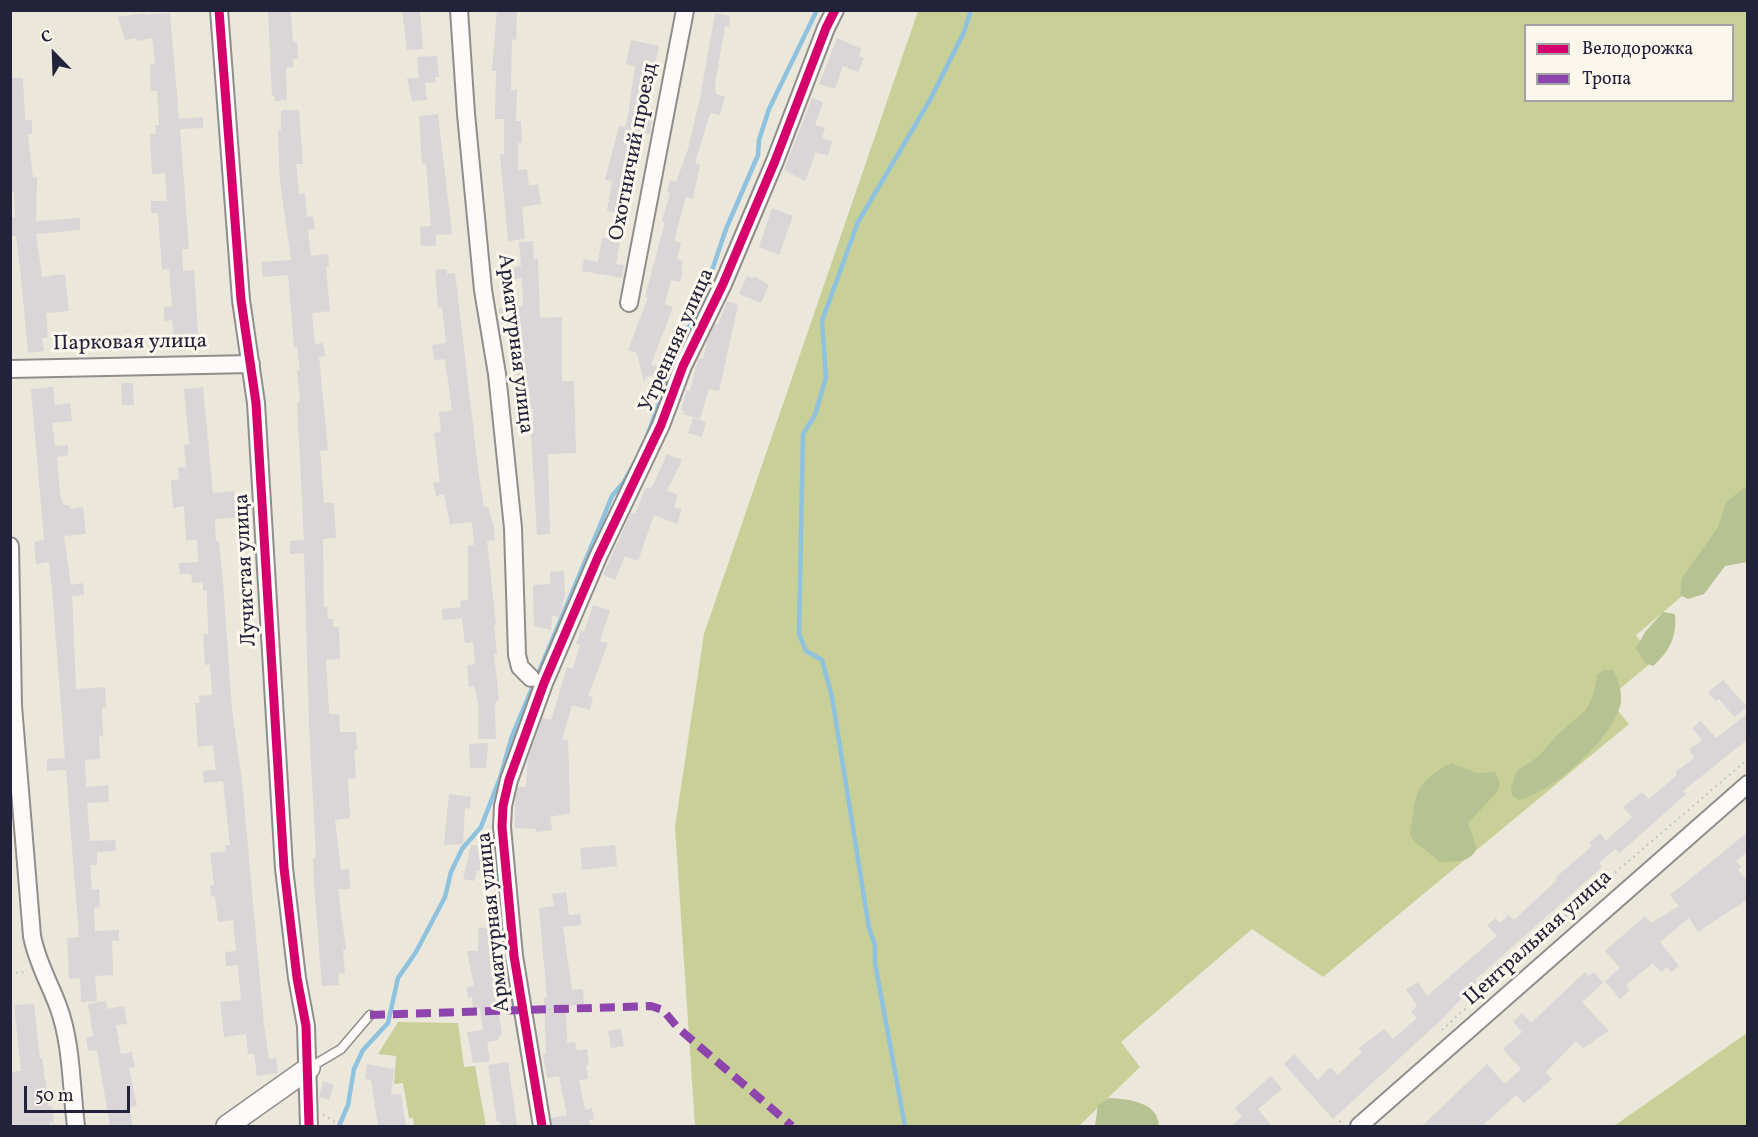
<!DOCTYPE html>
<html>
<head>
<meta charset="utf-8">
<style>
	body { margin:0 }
	#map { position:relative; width:1758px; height:1137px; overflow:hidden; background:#ebe7da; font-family:Vollkorn,serif }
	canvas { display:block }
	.frame { position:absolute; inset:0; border:12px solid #22223b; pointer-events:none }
	.legend { position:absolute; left:1524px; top:24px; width:210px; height:78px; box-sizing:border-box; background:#fbf7ec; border:2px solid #a4a2a5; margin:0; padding:8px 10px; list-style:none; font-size:18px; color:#22223b }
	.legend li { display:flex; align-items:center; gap:12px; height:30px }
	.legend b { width:30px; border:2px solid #a4a2a5 }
	.north { position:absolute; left:24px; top:24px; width:60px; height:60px; -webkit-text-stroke:4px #fbf7ec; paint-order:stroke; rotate:337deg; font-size:16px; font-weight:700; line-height:24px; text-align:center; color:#22223b }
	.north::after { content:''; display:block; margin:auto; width:21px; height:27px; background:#22223b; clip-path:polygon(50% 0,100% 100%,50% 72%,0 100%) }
	.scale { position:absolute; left:24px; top:1086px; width:106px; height:27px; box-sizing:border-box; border:3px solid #22223b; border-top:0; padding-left:8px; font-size:18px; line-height:21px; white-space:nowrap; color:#22223b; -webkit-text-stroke:4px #fbf7ec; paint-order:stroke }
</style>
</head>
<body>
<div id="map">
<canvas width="1758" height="1137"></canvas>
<div class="frame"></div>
<ul class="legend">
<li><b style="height:8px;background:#d6006c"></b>Велодорожка</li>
<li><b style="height:8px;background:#8e44ad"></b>Тропа</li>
</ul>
<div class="north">С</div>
<div class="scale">50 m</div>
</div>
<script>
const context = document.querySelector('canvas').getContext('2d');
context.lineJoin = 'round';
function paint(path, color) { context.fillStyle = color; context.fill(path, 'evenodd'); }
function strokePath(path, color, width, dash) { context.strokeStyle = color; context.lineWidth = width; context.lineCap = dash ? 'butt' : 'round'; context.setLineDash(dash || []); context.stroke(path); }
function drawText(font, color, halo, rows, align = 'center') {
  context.font = font + ' Vollkorn,serif'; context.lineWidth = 6; context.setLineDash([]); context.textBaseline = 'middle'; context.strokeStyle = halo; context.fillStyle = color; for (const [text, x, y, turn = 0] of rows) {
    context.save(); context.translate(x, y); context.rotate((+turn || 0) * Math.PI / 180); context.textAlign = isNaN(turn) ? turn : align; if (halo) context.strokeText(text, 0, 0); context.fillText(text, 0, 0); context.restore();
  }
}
paint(new Path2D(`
	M918,11H1747V541L1636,635L1653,661L1608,699L1629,724L1323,977L1252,929L1121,1042L1140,1067L1079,1126H695L675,827L704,634ZM1526,26H1732V100H1526Z
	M398,1022L458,1023L464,1067L475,1066L486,1126H414L413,1118H409L403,1083L394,1084L396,1056L378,1054Z
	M1747,1033V1126H1614L1734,1042Z`), '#c9d097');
paint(new Path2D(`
	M1747,486V562L1725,566L1704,594L1688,599L1680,595L1682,578L1718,527L1726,502Z
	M1663,612L1675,614C1677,636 1670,651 1653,666L1645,663L1636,648L1645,632Z
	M1604,670H1613C1618,679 1622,692 1621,702C1615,737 1552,793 1519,800L1512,796L1511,787L1517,771L1539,756L1557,735L1586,710L1594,693L1597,675Z
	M1451,763L1477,773L1495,772L1500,784L1497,792L1468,823L1477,848C1469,864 1456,861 1440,862L1414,841L1410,834C1417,794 1412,784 1451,763Z
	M1109,1098C1129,1099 1158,1102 1159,1126H1095L1098,1105Z`), '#b6c291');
strokePath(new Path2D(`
	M646,439L686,331L697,315L726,229L758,155L759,140L769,109L817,10
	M339,1126L348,1105L354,1069L363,1050L388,1023L398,978L416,952L445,897L451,872L462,849L481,827L500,778L512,736L599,528L612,496L623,483L639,455
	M905,1126L875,963V945L869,928L832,697L822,660L806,651L799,634L803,434L815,415L826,377L822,321L858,222L930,100L964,32L971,10`), '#8ec2de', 4.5);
paint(new Path2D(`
	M268,10H291L293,42H297L298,59H293V67L286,68L287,100L275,101V96H272Z
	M402,10H420L423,49L407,50Z
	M497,10H517L516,40L512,39L511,90H517L516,121H521L522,143H518V170L527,169L529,186L538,184L541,204L522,207L525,239L508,241L500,154H504V119H495L496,71H492Z
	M145,13V15L170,13L179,119L203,117V128L180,129L189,249H182L183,271L194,270L199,349L175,351L172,320L164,321V307L172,306L169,269L162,270L158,213H151V201H167L165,173L152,174L150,134H156L155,125H159L157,91H151L150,78V64H155L152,38L137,41L136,38L125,40L118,17Z
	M715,13L730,16L729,27L725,26L715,85L716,94L725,97L720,115L710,113L695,163L700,164L693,199L686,197L674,241L681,243L677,259L683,261L681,269H683L680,282L671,280L665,304L673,307L651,365L670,371L646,377L644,383L637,353L628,350L648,297H645L665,222L662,221L670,193L667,192L670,180L676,182L688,149L700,98Z
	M837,38L862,49L859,56L864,58L858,72L843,66L835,89L819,84Z
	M631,40L659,46L644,118L652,119L650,134L641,132L633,164L625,214L607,211L612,181L605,180L619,126L625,127L628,115L635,66L626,64Z
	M437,56L439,77H435L436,82L425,83L427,100L412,101L407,78H419L417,57Z
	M10,78H23L25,120H32V134H28L33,178L37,177L36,221L80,218V230L36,234L42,277L65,274L69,311L46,313L48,337L42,338L44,351L28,353L21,277L16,236H12L11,218L15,217L14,192H10Z
	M812,98L823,102L815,125L825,128L822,138L832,141L828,156L816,152L805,181L784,170Z
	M281,110H299L303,164H296L299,194L305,193L307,217L313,216L315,229L308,230L311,256L328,254L329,266L326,267L330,311L312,313L315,344L323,343L325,356L319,357L328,450L320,451L324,503H334L336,538L323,539L324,607H327L328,619H333V627H339L340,659L326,660L329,714H339L340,732H356L357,750H354L356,778L348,779L350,818L335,820L341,870L349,869L350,889H338L346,950H343L345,973L338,974L339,985L322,986L314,885L313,858L316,857L309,725L304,553L290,554V541L304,540L297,403L300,402L297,370H300L297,347H294L288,275L263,277L261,262L291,260L280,181L278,131L281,130Z
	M438,114L452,234L436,235V246H421L420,227L431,226L426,164H422L419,116Z
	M772,208L793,216L779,255L759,247Z
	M602,238L620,241L616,264L624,265L622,278L582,271L584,259L598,262Z
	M533,241L534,259H538L540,318L562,317V381H574L576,453L548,454L550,534L537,535L531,434H533V409L514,410L513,383H518L516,347H508L507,319L500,320L499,308L523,306L522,278L502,281L500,270L521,266L519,242Z
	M447,269V274L455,273L479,476L484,507H488L494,528L495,540L487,541L496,625H494L497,654H494L499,700L496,701L495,711L496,739H478V703L474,686L469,687L467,665L475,664L473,642L465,643L462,618L443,620L442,609L461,607L460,601L468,600V546L474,545L472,522L450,524L444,494L436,496L433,483L440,482L434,433L441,432L439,412L452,411L445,359L434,360L432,345L446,343L442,307L438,308L435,270Z
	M747,276L753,279L754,276L769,285L761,303L739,294Z
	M727,301L738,305L719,391L709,389L700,419L683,414L684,411L681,410L687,390L690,391L698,359L703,358L708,338L715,324L718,325Z
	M121,383H133L134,405H122Z
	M53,387L55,405L70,403L72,421L52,423L55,446L68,445V455L57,457L60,493L63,505H69L70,509L83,507L86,534L64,536L71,585L83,583L84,595L72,596L76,689L105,687L106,707L102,708L103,736H99L100,759L85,760L86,787L108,785L109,802L87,803L90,841L115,840L116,851L97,852V865H90L92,890L99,889L100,907L94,908L95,931L119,930V941H112L113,975L95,976L97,1001L81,1002L80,978L69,979L67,938L79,937L66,770L47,771V759L65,758L52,589L49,562L36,564L34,542L44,540L31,389Z
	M203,387L213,493L234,491L236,518L215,519L216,541H219L223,582L232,710L242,781L264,1025L269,1059L276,1058L278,1073L257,1076L254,1054H248L246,1034L224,1037L220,1002L241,1000L238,965L226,966L225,952L236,951L233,920L218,922L215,896L211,897L210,886L214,885L210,853L226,851L225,845H230L223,781L204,783L203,771L216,770L213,745L198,747L195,703H200L199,696L212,695L210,664L205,665L203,634H208L207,590L203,591V582L192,583L191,574H180L179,563L198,562L197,540H186L184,506L173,508L172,495L171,480L179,479L178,468L186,467L184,445L189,444L184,389Z
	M693,418L706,422L702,437L688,433Z
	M667,454L682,460L667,491L678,495L674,507L682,509L677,524L654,515L638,561L625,556L615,580L603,575L631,513L635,514L645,489L652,487Z
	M564,571L565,595L559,617L552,616L551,630L534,626L533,585L550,584V572Z
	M593,605L610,610L600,641L608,643L588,696L593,697L590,710L572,705L562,740H568L570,813L550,817L552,830L536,832V829L515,828V801L518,787H526L528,759L542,718L551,720L567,667L573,669L580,645L576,644L581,630L584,632Z
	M1723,680L1747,707L1734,717L1719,699L1716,701L1708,692Z
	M1748,713V739L1683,791L1686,794L1630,844L1619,853L1615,849L1599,863L1602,867L1475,980L1477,982L1440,1021L1333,1119L1284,1064L1294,1054L1318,1080L1330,1067L1338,1075L1362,1052L1359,1048L1384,1029L1393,1039L1417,1018L1411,1012L1417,1006L1406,989L1418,982L1427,996L1497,936L1487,925L1496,918L1500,923L1509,915L1514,920L1557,880L1555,878L1592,846L1589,843L1600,833L1606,841L1632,817L1623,807L1642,792L1649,799L1677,775L1675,772L1695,758L1689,750L1702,740L1692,728L1701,721L1716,738Z
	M488,743L486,768H470L469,744Z
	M449,794L471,797L470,809L465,808L463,844L444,845Z
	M1748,832V851L1736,861L1741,867L1738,870L1748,882V899L1698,932L1689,918L1660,942L1679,966L1671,972L1667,967L1661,972L1653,963L1626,985L1630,990L1620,999L1605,981L1620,968L1605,951L1645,916L1651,923L1679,906L1670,895Z
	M471,845L487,846L481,871L477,870L474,881L463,879Z
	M615,845L617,866L582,870L580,848Z
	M566,892L569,915L580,914L581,925L563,927L572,990L583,989L584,1004L566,1006L567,1043L575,1042L577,1051L587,1049L589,1065H586L588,1079L579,1080L585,1110L592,1108L594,1119L589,1120L590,1126H552L551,1118L567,1115L559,1076L547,1078L543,1055L546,1054L544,998L547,997L539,908L554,906L552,894Z
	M494,927L497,965H493L495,984H500L501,995H496L502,1035L499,1036V1040L487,1042L490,1061L473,1063L467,1032L483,1030L480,1008L473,1009L472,997L468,998L467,987L474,986L467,951H478V928Z
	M1585,972L1589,976L1594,972L1603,983L1582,1002L1609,1031L1583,1048L1576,1041L1546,1072L1552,1079L1524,1103L1516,1095L1482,1126H1422L1487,1064L1505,1084L1521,1069L1503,1049L1522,1032L1513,1022L1522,1013L1531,1023Z
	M106,1001L108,1009L124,1006L127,1024L116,1025L121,1054L132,1052L135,1067L129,1068L137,1106L129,1107L133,1126H110L97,1050L88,1051L86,1038L93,1036L88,1004Z
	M34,1004L40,1058H42L49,1107L52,1106L54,1122L49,1123V1126H10V1072L21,1071L14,1005Z
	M621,1029L624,1046L611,1048L608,1031Z
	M508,1062L517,1125L501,1126L500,1121L497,1122L488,1065Z
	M367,1064L394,1069L391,1095L401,1094L406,1126H378L371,1080L365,1079Z
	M1271,1076L1282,1089L1258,1109L1272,1126H1231L1242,1117L1235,1108Z
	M323,1081L334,1085L329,1100L319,1097Z`), '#dad5d7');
const service = new Path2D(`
	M309,1068L341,1049L370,1015`);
const minor = new Path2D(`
	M219,10L241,300L256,403L284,868L297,978L306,1026L309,1126
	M459,10L466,114L483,290L497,374L513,528L517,655L520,667L531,678
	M629,303L685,10
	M10,369L251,364
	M10,546L13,706L32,936C37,962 49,982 58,1006C72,1043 71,1087 76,1126
	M542,1126L514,956L502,827L503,806L509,780L544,683L598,557L661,425L683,366L723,284L775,161L826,28L835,10
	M1359,1126L1748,784`);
const tertiary = new Path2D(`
	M227,1126L309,1068`);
strokePath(service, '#908e8c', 11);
strokePath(minor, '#908e8c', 20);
strokePath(tertiary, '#908e8c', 24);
strokePath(new Path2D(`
	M10,973L27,972
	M1442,1030L1582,901L1748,759
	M323,1115L343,1126
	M1335,1126L1344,1118`), '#bdbcbd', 2, [1.5, 4.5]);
strokePath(service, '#fcfbf9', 8);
strokePath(minor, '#fcfbf9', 16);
strokePath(tertiary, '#fcfbf9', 21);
strokePath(new Path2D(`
	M370,1015L651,1006L663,1010L678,1028L792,1126`), '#8e44ad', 8, [15, 8]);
strokePath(new Path2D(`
	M219,10L241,300L256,403L284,868L297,978L306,1026L309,1126
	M542,1126L514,956L502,827L503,806L509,780L544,683L598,557L661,425L683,366L723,284L775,161L826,28L835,10`), '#d6006c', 9);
drawText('21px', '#22223b', '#fbf7ec', [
	["Охотничий проезд",635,152,-79],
	["Утренняя улица",678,341,-66],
	["Парковая улица",130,344,-1],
	["Арматурная улица",514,344,83],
	["Лучистая улица",247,570,-93],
	["Арматурная улица",495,922,-96],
	["Центральная улица",1539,939,-42]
]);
</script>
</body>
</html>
